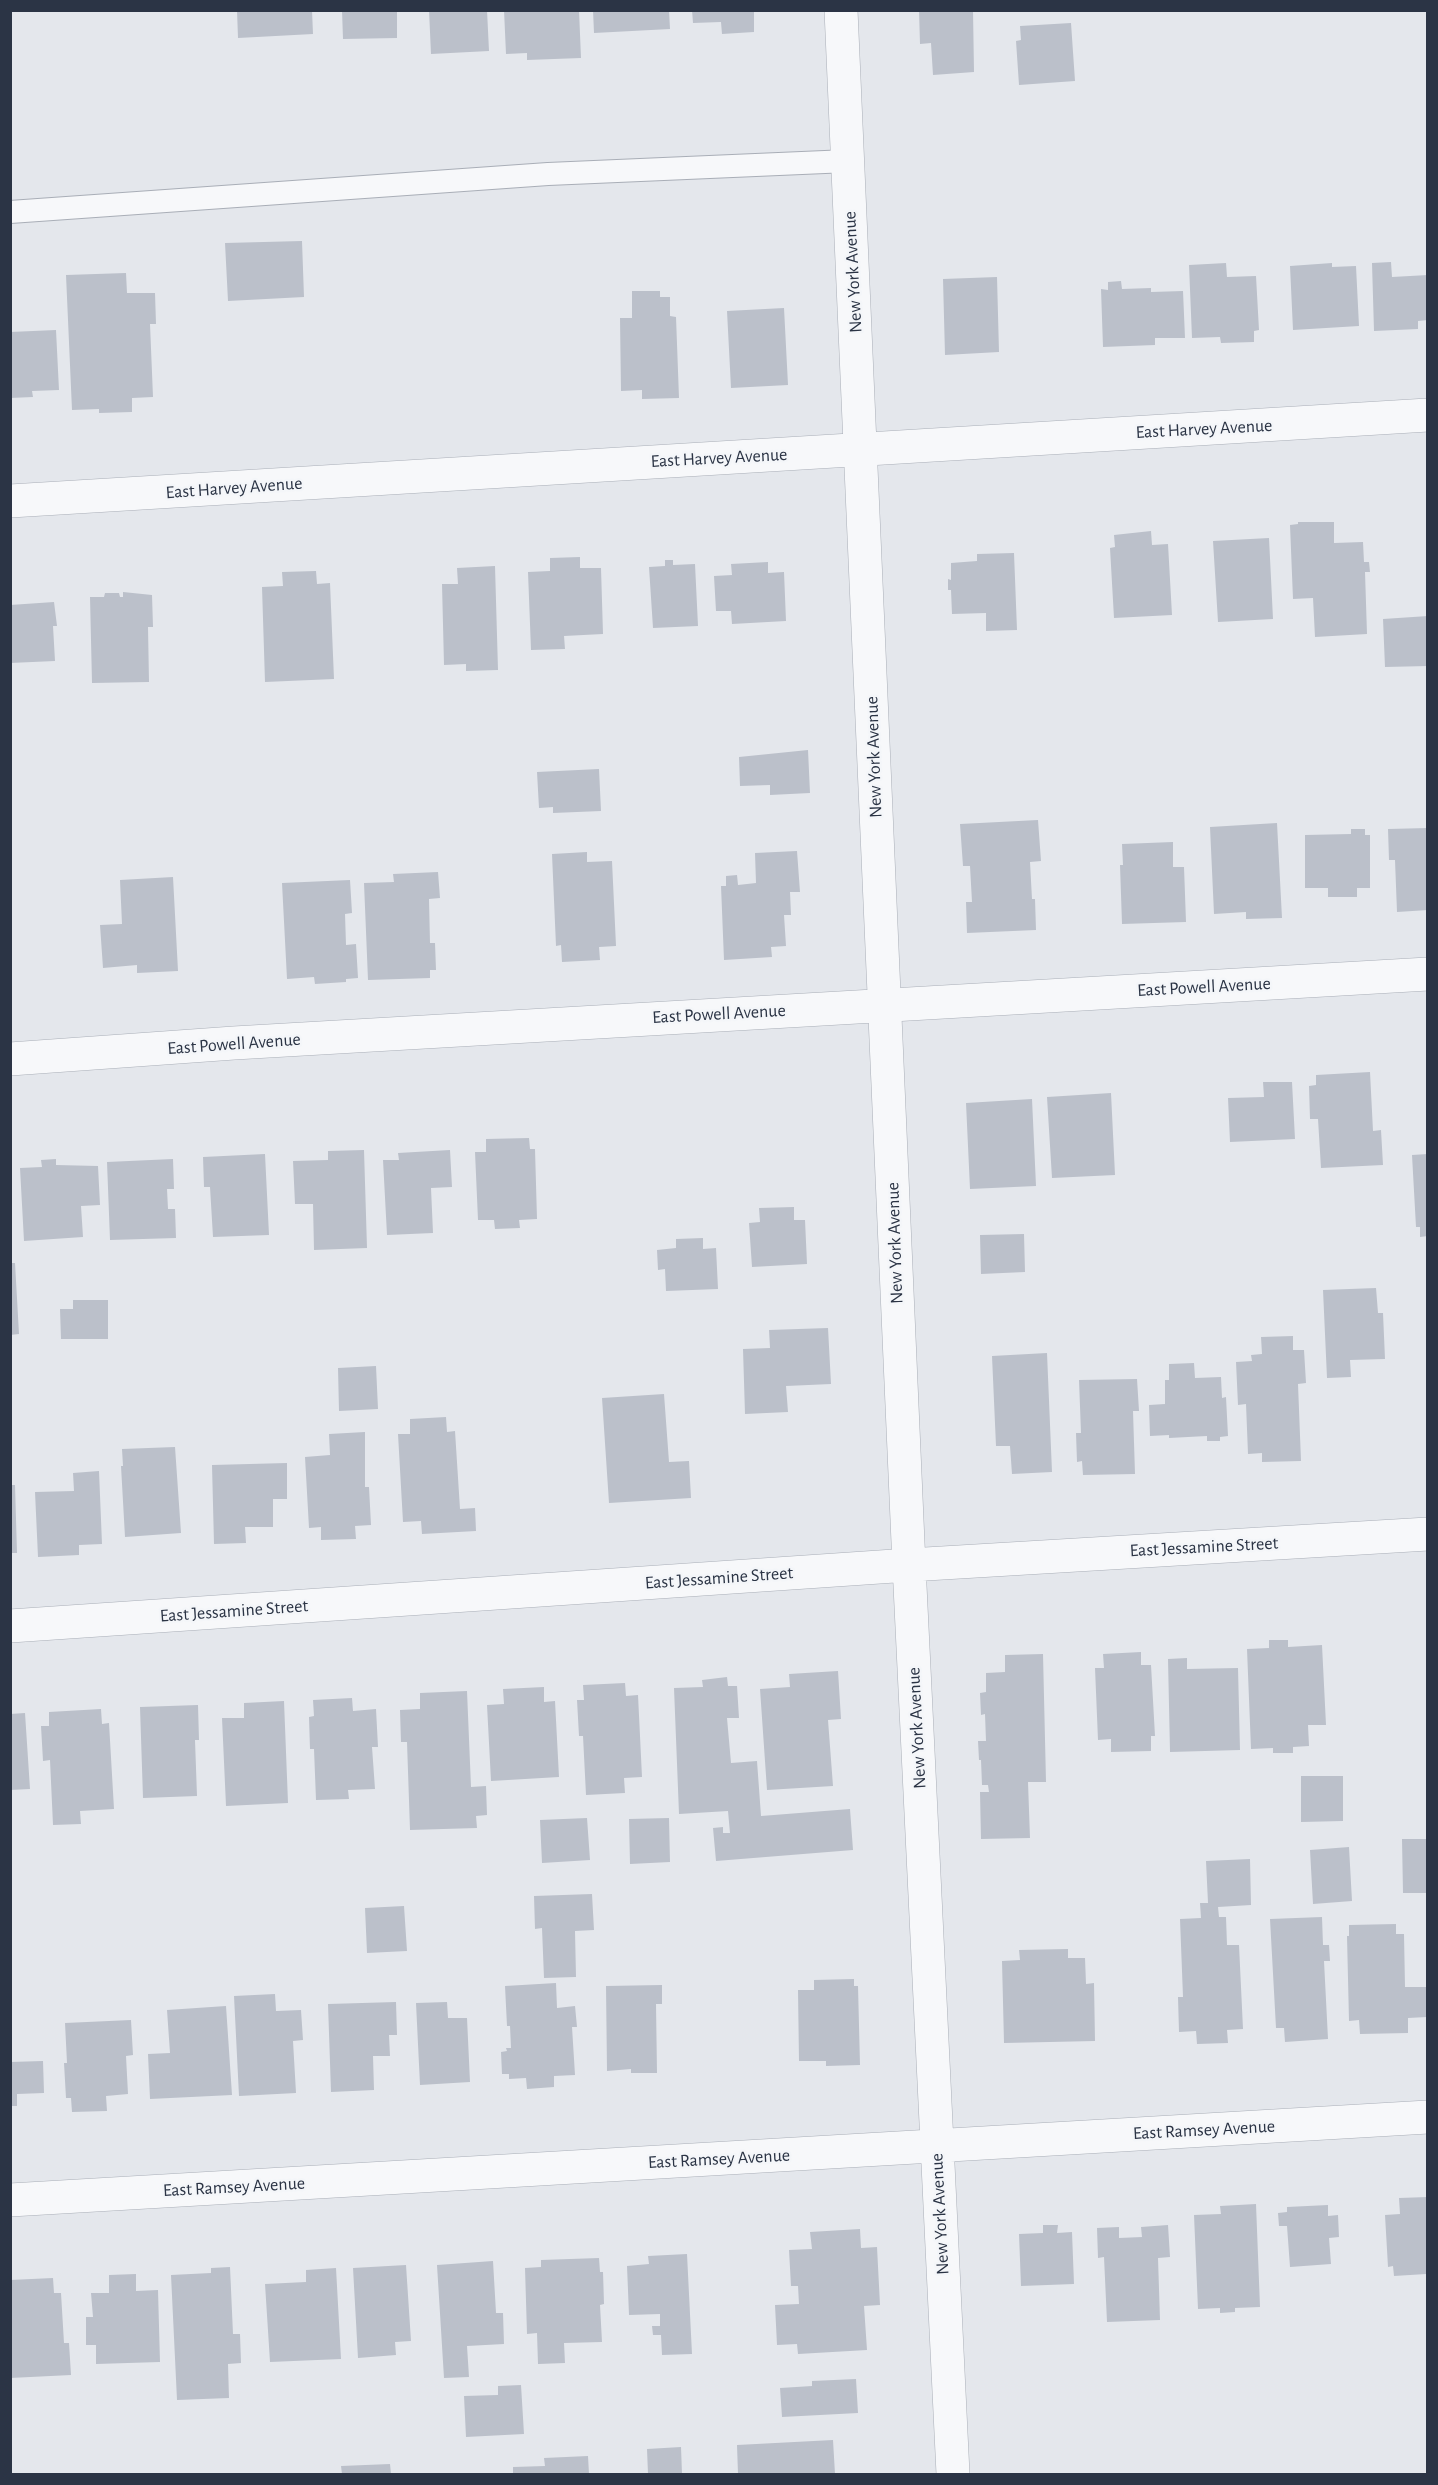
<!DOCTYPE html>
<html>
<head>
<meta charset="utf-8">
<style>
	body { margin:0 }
	#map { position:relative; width:1438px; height:2485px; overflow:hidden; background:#e4e7ec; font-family:"Alegreya Sans",sans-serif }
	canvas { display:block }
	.frame { position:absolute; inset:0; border:12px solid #2b3445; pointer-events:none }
</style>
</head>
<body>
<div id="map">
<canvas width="1438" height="2485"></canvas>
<div class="frame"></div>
</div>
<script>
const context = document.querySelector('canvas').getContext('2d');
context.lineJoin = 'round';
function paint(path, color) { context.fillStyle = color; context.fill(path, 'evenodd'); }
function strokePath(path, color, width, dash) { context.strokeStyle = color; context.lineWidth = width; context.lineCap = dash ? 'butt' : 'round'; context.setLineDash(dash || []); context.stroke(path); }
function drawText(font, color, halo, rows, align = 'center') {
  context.font = font + ' "Alegreya Sans",sans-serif'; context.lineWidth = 5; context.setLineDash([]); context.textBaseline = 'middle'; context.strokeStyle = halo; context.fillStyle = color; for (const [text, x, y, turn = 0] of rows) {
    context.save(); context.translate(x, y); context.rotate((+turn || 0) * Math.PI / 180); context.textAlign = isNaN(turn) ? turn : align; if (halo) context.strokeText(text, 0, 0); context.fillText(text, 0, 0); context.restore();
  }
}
paint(new Path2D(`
	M237,10H312L313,34L238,38Z
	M342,10H397V38L343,39Z
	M429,10H487L489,51L431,54Z
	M504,10H579L581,58L527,60V53L506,54Z
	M593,10H669L670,29L594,33Z
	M692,10H754V32L722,34L721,22L693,23Z
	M919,10H973L974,72L933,75L931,43L920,44Z
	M1071,23L1075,81L1019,85L1016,41L1021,40L1020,26Z
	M302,241L304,297L228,301L225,243Z
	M1391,262L1392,277L1428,275V320L1418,321V329L1374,331L1372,263Z
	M1226,263L1227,277L1256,276L1259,330L1254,331V342L1221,343L1220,337L1192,338L1189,265Z
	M1332,263V267L1356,266L1359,326L1293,330L1290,266Z
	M126,273L127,293H155L156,324H150L153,397L132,398V412L99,413V409L72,410L66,275Z
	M997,277L999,352L945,355L943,279Z
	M1121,281L1122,289L1151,288V292L1183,291L1185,338H1155V345L1103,347L1101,289L1108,290V282Z
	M632,291H660V297H670V316L676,317L679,398L642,399V390L621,391L620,318H632Z
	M784,308L788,385L731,388L727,311Z
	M56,330L59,390L32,391L33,397L10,398V332Z
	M1298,522H1334V543L1363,542L1364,562H1369L1370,572H1365L1367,634L1315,637L1313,598L1293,599L1290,525L1298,524Z
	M1151,531L1152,545L1168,544L1172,615L1114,618L1110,548L1115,547L1114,535Z
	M1269,538L1273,619L1218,622L1213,541Z
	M1014,553L1017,630L986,631V613L952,614L951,590H948V579L951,580V563L977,561V554Z
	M580,557V568H601L603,634L564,636L565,649L531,650L528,572L550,571V558Z
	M665,560H673V565L695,564L698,626L653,628L649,567L665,566Z
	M768,562V573L784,572L786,621L732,624L731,611H716L714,576L732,575L731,564Z
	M495,566L498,670L466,671V664L444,665L442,584H458L457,568Z
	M316,571L317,584L330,583L334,679L265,682L262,587L283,586L282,572Z
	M123,592L152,595L153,627H148L149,682L92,683L90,597H104L105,593H119L120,597H123Z
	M54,602L57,626H53L55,661L10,663V605Z
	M1428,616V666L1385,667L1383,619Z
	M808,750L810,793L770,795V785L740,786L739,757Z
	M599,769L601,811L553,813V807L539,808L537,772Z
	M1038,820L1041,861L1030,862L1032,899H1035L1036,930L967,933L966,902H972L970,866H963L960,824Z
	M1277,823L1282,918L1246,919V912L1214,914L1210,827Z
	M1428,828V910L1397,912L1395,860H1389L1388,829Z
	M1351,829H1365V835H1370V888H1357V897H1328V888H1305V835L1351,834Z
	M1173,842V867H1184L1186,922L1122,924L1120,865H1123L1122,844Z
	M797,851L800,892H790L791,915H784L786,946L771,947L772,957L724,960L721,886H726V876L737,875L738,885L756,883L755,853Z
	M587,852V862L612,861L616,946L599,947L600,960L562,962L561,945L556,946L552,854Z
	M438,872L440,898L429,899L430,943H435L436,970H430V978L368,980L364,883L394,882L393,874Z
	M173,877L178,971L137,973V965L103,968L100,925L122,924L120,880Z
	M350,880L352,913L345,914L346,945L356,944L358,978L346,979V982L315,984L314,977L287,979L282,883Z
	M1370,1072L1373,1131L1381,1130L1383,1165L1321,1168L1318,1119H1310L1309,1086L1316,1085V1075Z
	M1263,1082H1292L1295,1139L1230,1142L1228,1098L1264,1097Z
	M1111,1093L1115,1175L1052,1178L1047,1097Z
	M1032,1099L1036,1186L970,1189L966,1103Z
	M529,1138L530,1149H535L537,1219L519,1220L520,1228L495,1229L494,1220H478L475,1152H486V1139Z
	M364,1150L367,1248L314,1250L313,1204H295L293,1161L328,1160V1151Z
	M450,1150L452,1187L431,1188L433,1233L387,1235L383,1160H399L398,1153Z
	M265,1154L269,1235L213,1237L210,1187H204L203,1157Z
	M1428,1154V1236L1420,1237V1227H1416L1412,1155Z
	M56,1159V1165L98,1166L100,1205L81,1206L83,1237L24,1241L20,1168L42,1167L41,1160Z
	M173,1159L174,1189H167L168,1209H175L176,1238L110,1240L107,1162Z
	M794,1207V1220H805L807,1264L752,1267L749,1223L760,1222L759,1208Z
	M1024,1234L1025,1272L981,1274L980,1235Z
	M703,1238V1249L716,1248L718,1289L666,1291L665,1269L658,1270L657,1250L676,1248V1239Z
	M10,1263H15L19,1334L10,1335Z
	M1376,1288L1378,1313H1383L1385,1359L1350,1360L1351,1377L1327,1378L1323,1290Z
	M73,1300H108V1339H61L60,1309H73Z
	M828,1328L831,1384L786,1386L788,1412L745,1414L743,1349L770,1348L769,1330Z
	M1293,1336V1350H1304L1306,1383L1298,1384L1301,1461L1262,1462V1453L1248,1454L1246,1404L1238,1405L1236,1362L1252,1361L1251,1355L1262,1354L1261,1337Z
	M1047,1353L1052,1472L1012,1474L1010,1446H996L992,1356Z
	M1194,1363L1195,1378L1221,1377L1222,1398L1226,1397L1228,1436L1220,1437V1441H1207V1436L1169,1438V1435L1150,1436L1149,1405L1165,1404V1380H1169V1364Z
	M376,1366L378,1409L339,1411L338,1368Z
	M1137,1379L1139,1411H1133L1135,1474L1083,1475L1082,1461L1077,1462L1076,1433H1081L1079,1380Z
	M664,1394L669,1462L689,1461L691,1498L609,1503L602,1398Z
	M446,1417L447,1432L455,1431L460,1509L475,1508L476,1531L422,1534L421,1521L403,1522L398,1434H410V1419Z
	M365,1432V1487H369L371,1525L355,1526L356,1539L321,1540V1527L309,1528L305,1457L330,1455L329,1434Z
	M175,1447L181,1533L125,1537L121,1466H123L122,1449Z
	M287,1463V1499H273V1527H245L246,1543L214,1544L212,1465Z
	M99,1471L102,1544L79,1545V1555L38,1557L35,1492L74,1491L73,1473Z
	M10,1485H15L17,1553H10Z
	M1269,1640H1288V1647L1322,1645L1326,1725H1308L1309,1746L1293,1747V1753H1273V1748L1251,1749L1247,1649L1269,1648Z
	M1141,1652V1665H1151L1155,1736H1151V1751L1111,1752V1739L1098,1740L1095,1668H1104L1103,1654Z
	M1043,1654L1046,1782H1028L1030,1838L981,1839L980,1792H989L988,1785H982L981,1760H979L978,1741H986L985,1714L981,1715L980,1693L986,1692V1673L1005,1672V1655Z
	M1187,1658V1669L1238,1668L1240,1750L1170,1752L1168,1659Z
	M838,1671L841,1719L828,1720L833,1786L767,1790L760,1689L790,1687L789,1674Z
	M727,1677L728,1686H737L739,1718H727L731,1763L757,1761L761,1816L850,1809L853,1850L716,1861L713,1828L723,1827V1833H730L728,1811L679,1814L674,1688L703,1687L702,1680Z
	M625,1683L626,1696L638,1695L642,1777L624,1778L625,1793L586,1795L583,1736H579L577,1700H584L583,1685Z
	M544,1687V1702L555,1701L559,1777L491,1781L487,1705L504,1704L503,1689Z
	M467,1691L471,1787L486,1786L487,1815L476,1816L477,1828L410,1830L407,1742H401L400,1710L420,1709V1693Z
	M352,1698L353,1711L376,1709L378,1747H372L375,1789L348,1790L349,1799L316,1800L314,1749H310L309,1717L314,1716L313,1700Z
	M284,1701L288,1803L226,1806L222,1718H244V1703Z
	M198,1705L199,1740H195L197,1796L143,1798L140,1707Z
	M101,1709L102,1724L109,1723L114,1809L80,1811L81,1824L53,1825L50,1760L43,1761L41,1726H49V1712Z
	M25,1713L30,1789L10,1790V1714Z
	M1301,1776H1343V1821L1301,1822Z
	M587,1818L590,1860L542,1863L540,1820Z
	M669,1818L670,1862L630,1864L629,1819Z
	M1402,1839H1428V1893H1403Z
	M1349,1847L1352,1901L1313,1904L1310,1850Z
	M1250,1859L1251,1905L1218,1907L1219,1917H1226L1227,1945H1239L1243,2029L1227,2030L1228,2043L1197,2044L1196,2031L1179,2032L1178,1997H1183L1180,1919L1201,1918L1200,1903H1208L1206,1861Z
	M592,1894L594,1930L575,1931L576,1977L544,1978L542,1928L535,1929L534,1896Z
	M404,1906L407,1951L367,1953L365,1908Z
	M1322,1917L1323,1945H1329L1330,1961H1324L1328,2039L1285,2042L1284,2028H1276L1270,1919Z
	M1396,1924V1934H1404L1405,1987H1427V2017L1408,2018V2033L1360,2034L1359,2020L1349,2021L1347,1936H1349V1925Z
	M1068,1949V1958H1085L1086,1984L1094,1983L1095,2041L1004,2043L1002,1961L1020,1960L1019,1950Z
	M854,1979V1986H858L860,2065L826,2066V2061H799L798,1990H814V1980Z
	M556,1983L557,2008L575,2006L577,2027H572L575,2075L554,2076V2087L527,2089L526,2078L509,2079V2074H502L501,2052L507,2051L506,2048H511L510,2026H507L505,1986Z
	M662,1985V2004H656L657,2073H631V2069L607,2071L606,1986Z
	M275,1994L276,2011L301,2010L303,2040L293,2041L296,2093L239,2096L234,1996Z
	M396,2002L397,2035H389L390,2056H373L374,2090L331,2092L328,2004Z
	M447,2002L448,2018H467L470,2082L420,2085L416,2003Z
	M226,2006L232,2095L150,2099L148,2054L170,2053L167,2010Z
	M131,2020L133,2055L126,2056L128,2094L106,2096L107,2111L72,2112L71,2098H66L64,2063H67L65,2023Z
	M43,2061L44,2093L17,2094V2106H10V2062Z
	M1428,2197L1426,2274L1394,2276L1393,2266L1388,2267L1385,2215L1400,2214L1399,2198Z
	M1256,2204L1260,2307L1235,2308V2312L1220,2313V2308L1198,2309L1194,2215L1221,2214L1220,2206Z
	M1328,2205V2216L1338,2215L1339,2237L1329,2238L1331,2264L1290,2267L1287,2226H1279L1278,2213L1287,2212V2207Z
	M1043,2225H1058L1057,2233L1072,2232L1074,2284L1021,2286L1019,2234L1043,2233Z
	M1168,2225L1170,2257L1158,2258L1160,2320L1107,2322L1104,2257L1098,2258L1097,2228L1119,2227V2238L1142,2237L1141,2227Z
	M860,2229L861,2248L877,2247L880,2305L864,2306L867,2350L798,2354L797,2344L777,2345L775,2305L799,2304L798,2286H791L789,2250L812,2249L810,2232Z
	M687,2254L692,2354L662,2355L661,2335H653L652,2326H660V2314L629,2315L627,2266L649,2264L648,2256Z
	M599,2258L600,2272H603L604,2304L600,2305L602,2342L564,2343L565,2363L538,2364L537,2333L527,2334L525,2268L541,2267V2260Z
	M493,2261L496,2313H503L504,2344L467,2346L469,2377L444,2378L437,2265Z
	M406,2265L411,2341L395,2342L396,2355L358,2358L353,2268Z
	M230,2267L233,2334H240L241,2363L228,2364L229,2398L177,2400L171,2275L211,2273V2268Z
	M336,2268L341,2359L270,2362L265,2284L306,2282V2270Z
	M136,2274V2291L158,2290L160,2362L96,2364V2345H86V2317H93L91,2293H109V2275Z
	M53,2278L54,2293H61L64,2343H69L71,2375L10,2378V2280Z
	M856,2379L858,2413L782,2417L780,2388L812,2386V2381Z
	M521,2385L524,2434L466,2437L464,2396L498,2395V2386Z
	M833,2440L835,2474H738L737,2445Z
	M681,2447L682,2474H648L647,2449Z
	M588,2456L589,2474H513V2467L545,2466L544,2458Z
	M390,2464L391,2474H342L341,2466Z`), '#bbc0ca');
const lane = new Path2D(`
	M10,212L548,174L848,161`);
const street = new Path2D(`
	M841,10L909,1565L953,2474
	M10,501L1428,415
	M10,1059L234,1043L1428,974
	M10,1626L909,1565L1428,1534
	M10,2200L1428,2117`);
strokePath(lane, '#a9aeb7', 24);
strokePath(street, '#a9aeb7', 34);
strokePath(lane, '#f7f8fa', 22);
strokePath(street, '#f7f8fa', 33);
drawText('18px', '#2b3445', '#f4f6f9', [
	["New York Avenue",853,272,-93],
	["East Harvey Avenue",1204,429,-3],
	["East Harvey Avenue",719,458,-3],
	["East Harvey Avenue",234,488,-4],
	["New York Avenue",874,757,-92],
	["East Powell Avenue",1204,987,-3],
	["East Powell Avenue",719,1014,-3],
	["East Powell Avenue",234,1044,-4],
	["New York Avenue",895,1243,-92],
	["East Jessamine Street",1204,1547,-3],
	["East Jessamine Street",719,1578,-4],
	["East Jessamine Street",234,1611,-4],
	["New York Avenue",917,1728,-93],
	["East Ramsey Avenue",1204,2130,-3],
	["East Ramsey Avenue",719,2159,-3],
	["East Ramsey Avenue",234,2187,-3],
	["New York Avenue",940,2214,-93]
]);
</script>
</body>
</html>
